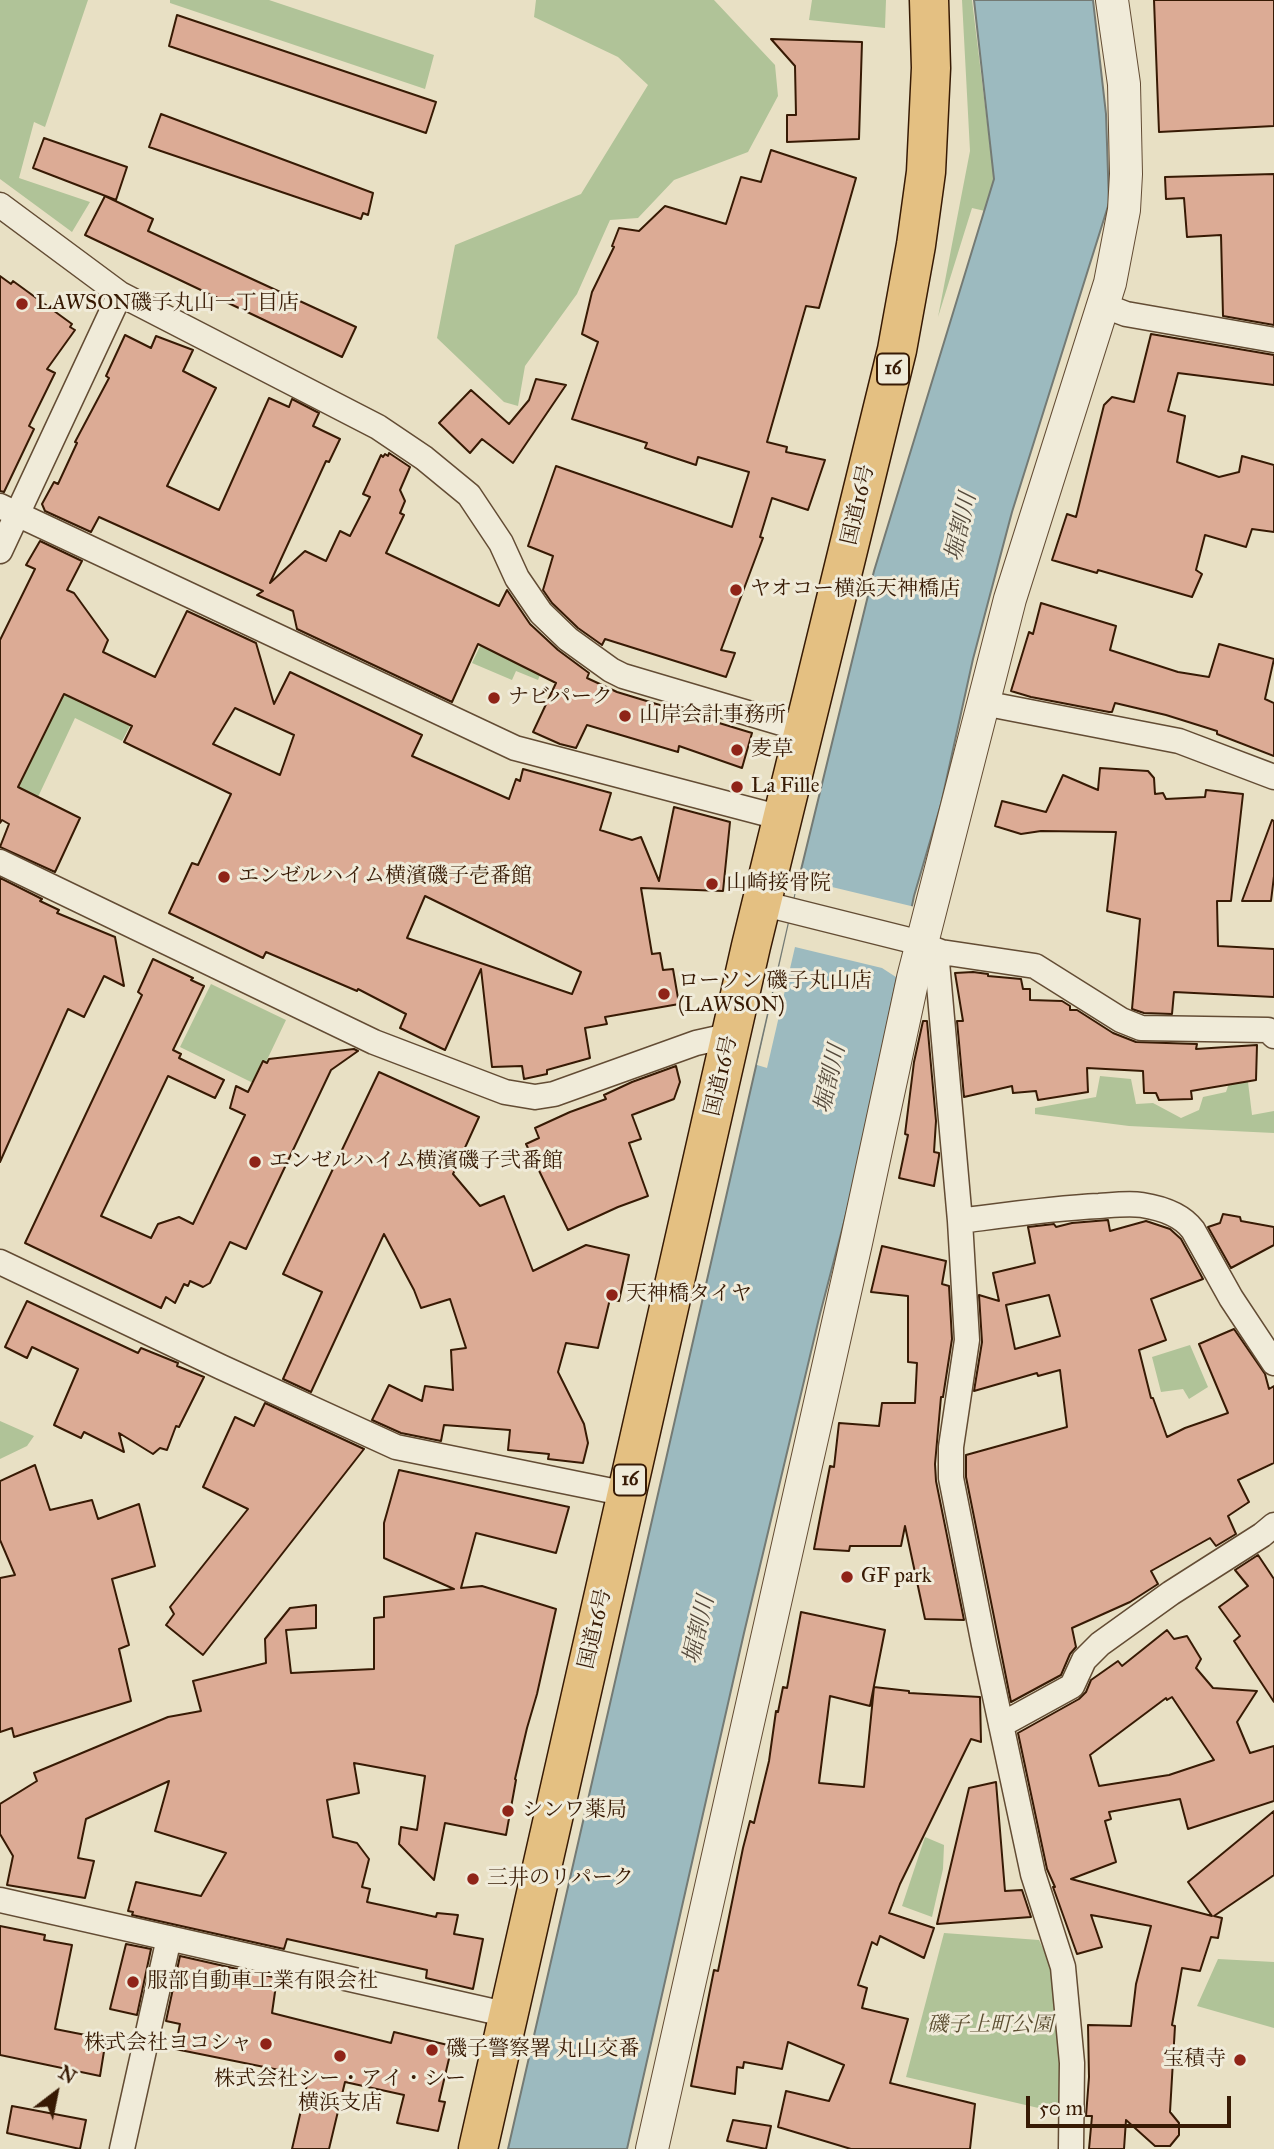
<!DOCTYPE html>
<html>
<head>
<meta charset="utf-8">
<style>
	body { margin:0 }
	#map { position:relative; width:1274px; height:2149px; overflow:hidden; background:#e8e0c4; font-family:"IM FELL Great Primer",serif }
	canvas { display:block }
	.north { position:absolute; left:21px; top:2058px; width:70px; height:70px; -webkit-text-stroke:5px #f0ebd9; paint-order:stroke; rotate:32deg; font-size:19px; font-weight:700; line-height:28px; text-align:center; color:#371a04 }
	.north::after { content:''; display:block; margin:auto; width:24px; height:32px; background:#371a04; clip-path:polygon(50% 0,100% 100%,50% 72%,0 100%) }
	.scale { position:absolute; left:1026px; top:2096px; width:205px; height:32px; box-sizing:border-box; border:4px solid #371a04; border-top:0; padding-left:9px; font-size:21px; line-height:24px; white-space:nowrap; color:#371a04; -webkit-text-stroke:5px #f0ebd9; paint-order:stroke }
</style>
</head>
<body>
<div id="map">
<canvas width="1274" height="2149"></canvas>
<div class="north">N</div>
<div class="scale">50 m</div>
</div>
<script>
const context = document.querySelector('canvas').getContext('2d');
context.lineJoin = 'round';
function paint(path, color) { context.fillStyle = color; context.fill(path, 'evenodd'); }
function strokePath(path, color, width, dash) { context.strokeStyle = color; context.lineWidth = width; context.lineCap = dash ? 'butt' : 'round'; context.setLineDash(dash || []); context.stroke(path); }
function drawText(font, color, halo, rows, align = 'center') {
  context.font = font + ' "IM FELL Great Primer","Noto Serif JP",serif'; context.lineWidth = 6; context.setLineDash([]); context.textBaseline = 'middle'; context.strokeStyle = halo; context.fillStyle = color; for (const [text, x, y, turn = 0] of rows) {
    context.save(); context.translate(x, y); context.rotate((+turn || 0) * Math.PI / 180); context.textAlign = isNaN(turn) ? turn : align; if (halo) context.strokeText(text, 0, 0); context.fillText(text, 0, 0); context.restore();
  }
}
paint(new Path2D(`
	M0,0H88L45,127L34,122L19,178L90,202L72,232L0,179Z
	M170,0H269L434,55L425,89L170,3Z
	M536,0H714L775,65L778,96L748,152L674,180L638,218L610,220L577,294L525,366L518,406L504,402L437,338L455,245L581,194L648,85L618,57L534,17Z
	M812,0H886L885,28L809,20Z
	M962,0H972L994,179L985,211L972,208L938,317L970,151Z
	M483,640L501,656L540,675L538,680L516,671L512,680L472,663Z
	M63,694L130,726L122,741L75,718L38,797L18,787Z
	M211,984L286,1020L266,1062L263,1061L253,1083L180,1047Z
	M1100,1076L1131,1079L1136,1104L1153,1103L1181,1118L1199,1110L1203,1097L1226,1092L1230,1080L1248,1082L1252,1115L1274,1111V1133L1129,1126L1035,1114V1108L1096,1097Z
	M1190,1345L1208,1387L1189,1399L1183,1389L1161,1392L1152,1357Z
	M0,1421L34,1436L27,1446L0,1459Z
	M925,1837L944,1845L943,1869L932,1917L902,1906Z
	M944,1933L1039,1940L1054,1973L1064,2114L906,2077Z
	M1218,1959L1274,1962V2028L1197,2006Z`), '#b0c398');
const water = new Path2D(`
	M974,0H1093L1106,114L1109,203L1012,512L973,659L941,804L914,896L854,1184L820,1314L744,1633L627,2149H508L800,874L874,571L994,179Z`);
paint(water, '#9cbabf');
strokePath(water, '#747a74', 2);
paint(new Path2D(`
	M800,874L807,881L915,907L899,979L882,968L795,947L767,1068L757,1065Z`), '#e8e0c4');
const building = new Path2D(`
	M1154,0H1274V126L1159,132Z
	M177,15L436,102L426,133L169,46Z
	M771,39L862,42L859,139L787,142V115H796L795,66Z
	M161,114L373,193L368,215L363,213L361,219L149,147Z
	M44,138L127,167L116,200L33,168Z
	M771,150L856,178L819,308L806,306L767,442L787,447L786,452L825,460L808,510L772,498L760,537L763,538L721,650L735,653L726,677L605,639L602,645L578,628L552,603L543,590L553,556L528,546L556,466L732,527L749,472L698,457L696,465L645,448L647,443L572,419L598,342L582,334L592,292L614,247L612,246L619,228L639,231L665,206L726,224L741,177L761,182Z
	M1274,174V325L1223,316L1221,235L1187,237L1184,198L1166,199L1165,177Z
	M105,196L153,219L148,231L356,327L342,357L85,235Z
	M0,276L11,284L13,281L72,324L70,327L75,330L47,369L55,373L29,426L34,429L4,492L0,491Z
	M1151,334L1274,355V385L1178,373L1168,411L1185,416L1177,462L1219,477L1239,472L1242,456L1274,465V532L1252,529L1246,547L1205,535L1196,570L1202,574L1192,597L1098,570L1097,573L1052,560L1067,514L1076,517L1104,405L1112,397L1134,402Z
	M125,335L151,348L156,336L193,350L183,371L216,388L167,486L219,510L269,398L289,407L292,399L319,413L313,426L340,439L329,462L326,461L270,583L305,551L326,561L340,531L350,536L370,497L363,494L381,455L383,457L385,454L388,456L389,453L410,467L400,490L405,501L400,513L404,515L386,553L499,606L507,590L530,624L558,650L589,673L587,678L617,692L752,733L742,768L679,746L678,752L587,725L576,748L560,744L533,732L556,683L478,644L452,702L297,629L293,611L257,595L263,591L99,517L91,532L45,511L42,504L54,482L58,484L77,443L75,442L109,378L106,376Z
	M536,379L566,385L513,463L482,439L470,453L439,423L471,390L509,424L529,400Z
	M40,541L82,561L67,590L74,593L108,640L103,652L155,677L187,611L256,643L274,704L290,672L422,735L412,756L509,799L516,779L520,781L523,769L611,793L600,830L632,840L641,837L659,881L674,807L730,822L723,891L641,888L652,954L660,953L663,970L673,969L679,1004L605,1017L607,1024L585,1028L590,1058L547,1070V1074L524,1079L522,1066L492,1067L481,969L445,1050L400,1028L406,1014L358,989L357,991L266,952L263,958L169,913L192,863L198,865L231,794L124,742L132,726L64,694L18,787L80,818L55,872L0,847L9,824L2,820L0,823V640L35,569L26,565ZM235,708L294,735L280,775L213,744ZM425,896L581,972L572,994L407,938Z
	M1041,603L1116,626L1110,650L1178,672L1209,677L1219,644L1274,659L1265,699L1274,703V756L1217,734V731L1166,715L1115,703L1112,712H1109L1031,697L1011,691L1029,632L1033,634Z
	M1100,768L1148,771L1154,778L1155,794L1163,793L1166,799L1205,797L1206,790L1243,794L1231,901H1217L1218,946L1274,949V997L1174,992L1172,1014L1144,1013L1132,1009L1140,919L1107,911L1116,832L1041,831L1021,834L995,826L1002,801L1046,812L1063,775L1098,790Z
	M1272,820L1274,821V876L1271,901H1242Z
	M0,878L42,899L40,901L59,910L57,913L115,937L124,986L104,976L84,1017L68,1009L0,1162Z
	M153,959L193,978L191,980L204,986L173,1050L181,1054L179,1058L224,1080L215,1098L168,1076L101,1216L151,1238L158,1224L179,1217L193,1224L245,1115L230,1108L236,1086L248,1092L263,1061L267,1063L269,1059L354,1049L358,1051L331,1070L246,1249L230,1242L210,1283L203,1287L190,1281L188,1286L184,1284L175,1303L166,1297L161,1308L25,1243L142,995L138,992Z
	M973,972L988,974V976L1021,979L1023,989H1030V1000L1062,1001L1070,1006V1010H1077L1113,1033L1136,1042L1197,1044L1196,1049L1257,1045L1256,1080L1191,1091L1192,1099L1159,1100L1156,1093H1144L1143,1071L1087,1068L1088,1092L1038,1100L1036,1091L1013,1093L1012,1086L964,1097L957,1021H963L955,973Z
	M923,1021H927L936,1121L934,1152L939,1153V1156L934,1186L899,1178L908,1135L905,1134L914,1062Z
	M676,1066L680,1082L674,1099L632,1115L641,1139L629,1143L648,1196L618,1207L568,1230L526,1144L539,1138L535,1128L570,1112L606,1099L604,1095L632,1082Z
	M379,1072L479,1117L453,1174L480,1206L504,1196L533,1271L586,1245L629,1255L619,1301L610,1299L598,1348L566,1343L558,1372L584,1424L588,1443L583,1463L548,1459L549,1454L508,1450L510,1430L444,1425L441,1441L401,1433L372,1420L389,1385L422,1401L425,1386L453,1390L451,1350L466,1348L450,1299L421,1308L414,1290L384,1234L311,1392L283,1379L322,1292L283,1274Z
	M1223,1214L1240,1217L1241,1221L1274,1227V1245L1231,1268L1208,1227L1220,1223Z
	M1108,1220L1110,1231L1146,1221L1170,1229L1181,1239L1203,1279L1151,1299L1166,1340L1139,1350L1151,1398H1153L1167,1437L1185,1428L1228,1413L1199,1344L1234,1329L1265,1374L1269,1389L1274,1386V1463L1238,1480L1249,1502L1228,1516L1236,1534L1216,1546L1210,1538L1151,1571L1158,1584L1130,1602L1072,1628L1076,1647L1070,1654L1061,1675L1011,1702L966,1477V1455L1067,1427L1060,1370L1038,1376L1037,1373L974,1391L982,1342L979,1295L999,1301L993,1273L1035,1263L1028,1227L1054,1224L1056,1227L1072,1223ZM1049,1295L1060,1336L1015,1349L1006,1305Z
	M882,1246L946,1261L942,1284L949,1286L952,1339L943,1397H941L935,1464L936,1481L964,1620L925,1619L905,1526L901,1546H850L849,1551L814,1549L830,1466L834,1467L839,1423L879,1426L882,1403H915L917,1363L908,1362V1296L871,1292Z
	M27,1301L138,1353L141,1348L178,1363L177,1366L204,1377L179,1427L176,1426L167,1450L160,1448L153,1454L119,1433L124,1452L84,1432L81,1438L54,1425L78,1369L32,1347L27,1358L5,1347Z
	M265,1403L364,1449L203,1655L166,1625L174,1614L170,1607L248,1509L203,1487L235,1417L254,1426Z
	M35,1465L50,1510L92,1500L98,1519L139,1504L155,1566L112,1579L129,1645L119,1649L131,1701L14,1737L12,1728L0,1732V1578L15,1575L0,1540V1481Z
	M399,1470L569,1507L556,1553L476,1533L461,1588L482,1586L556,1609L537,1694L527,1728L515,1779L516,1780L506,1835L445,1823L434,1880L399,1844L401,1827L417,1830L425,1776L354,1763L359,1793L327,1800L333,1837L357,1843L369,1859L362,1887L370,1889L367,1902L436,1917L437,1913L458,1915L454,1934L483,1939L473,1989L426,1978L427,1970L287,1939L284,1949L132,1915L133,1912L128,1911L136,1882L201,1896L226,1853L155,1831L169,1781L86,1819L78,1858L94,1861L85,1898L7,1885L13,1856L0,1834V1804L37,1781L34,1773L168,1717L201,1711L193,1681L266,1663L265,1639L290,1608L316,1605V1628L286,1630L291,1673L374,1669V1618L384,1617V1597L454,1589L384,1558V1523Z
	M1258,1555L1274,1579V1702L1234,1641L1240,1636L1219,1607L1248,1586L1235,1570Z
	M801,1612L885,1630L870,1706L830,1696L819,1783L864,1787L874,1687L909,1691V1693L980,1697L981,1742L971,1739L900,1884L889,1913L934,1928L924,1958L880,1936L877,1945L872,1942L858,1985L867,1988L862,2008L908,2019L890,2083L975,2104L970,2149H851L778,2127L786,2091L829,2101L844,2065L788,2042L782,2069L744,2062L743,2068L737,2067L735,2094L691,2086L714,1970L718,1971L743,1848L750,1821L754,1823L769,1761L776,1711L778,1712L783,1687L787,1688Z
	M1167,1630L1174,1639L1187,1636L1201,1659L1196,1668L1213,1688L1257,1691L1237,1722L1250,1753L1274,1746V1801L1188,1829L1180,1799L1109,1812L1111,1819L1105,1821L1116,1862L1071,1879L1212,1916L1188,1882L1274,1811V1875L1214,1916L1222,1918L1218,1938L1211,1937L1200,1971L1182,1968L1172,2025L1175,2026L1170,2112L1179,2123V2135L1170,2146H1155L1126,2120L1124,2149H1089L1092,2116H1086L1089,2077L1088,2025L1131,2026L1136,1984L1151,1926L1091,1915L1102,1947L1077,1954L1053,1887H1055L1047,1869L1018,1733L1079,1699L1086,1692L1091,1680L1118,1661L1122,1666ZM1172,1697L1214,1760L1169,1775L1099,1786L1090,1755L1166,1698L1167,1700Z
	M996,1782L1005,1891L1022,1890L1031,1917L937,1924L969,1788Z
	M0,1926L45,1935L44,1940L72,1945L55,2029L106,2039L100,2076L0,2055Z
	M126,1944L151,1949L137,2015L110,2009Z
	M180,1956L277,1978L272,2013L391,2043L394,2032L452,2046L439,2101L445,2102L438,2131L397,2123L404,2095L345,2082L329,2149H292L309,2076L175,2049L180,2024L166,2021Z
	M12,2106L86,2120L80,2149L7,2133Z
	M733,2120L771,2126L766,2149L727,2141Z`);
paint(building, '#dcab95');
strokePath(building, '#371a04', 2);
const minor = new Path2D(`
	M0,205L120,294L378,427L424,458L469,495L501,543L517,578L541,613L568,639L611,670L623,676L805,730
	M1105,306L1126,314L1274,340
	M0,506L515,748L782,818
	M0,551L120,294
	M983,703L1179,741L1274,777
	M0,862L374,1042L505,1092L535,1097L554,1094L696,1043L732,1035
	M761,903L909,940L941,952L1035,966L1121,1020L1141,1028L1268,1030L1274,1036
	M922,945L937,962L960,1221L967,1340L951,1447V1478L984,1645L1033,1874L1063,1967L1072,2063L1071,2149
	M960,1221C1006,1215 1053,1208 1099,1206C1113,1205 1129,1203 1142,1205C1161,1208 1182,1215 1193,1230L1231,1298L1274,1363
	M0,1262L221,1367L396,1447L627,1494
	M1001,1725L1072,1686L1084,1660L1100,1644L1171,1593L1262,1535L1274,1525
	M0,1900L509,2015
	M122,2149L169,1938`);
const tertiary = new Path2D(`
	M652,2149L856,1243L913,978L1010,599L1110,283L1124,210L1126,174L1124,84L1112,0`);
const trunk = new Path2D(`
	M478,2149L751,946L897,350L916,245L926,172L931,68L929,0`);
strokePath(minor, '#634c34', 27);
strokePath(tertiary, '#634c34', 34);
strokePath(trunk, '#371a04', 41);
strokePath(minor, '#f0ebd9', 24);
strokePath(tertiary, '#f0ebd9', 32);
strokePath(trunk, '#e4c082', 38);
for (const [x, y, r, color] of [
	[22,304,7,"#8f2418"],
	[736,590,7,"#8f2418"],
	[494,698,7,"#8f2418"],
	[625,716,7,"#8f2418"],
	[737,750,7,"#8f2418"],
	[737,787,7,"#8f2418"],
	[224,877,7,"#8f2418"],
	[712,884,7,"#8f2418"],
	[664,994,7,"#8f2418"],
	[255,1162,7,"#8f2418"],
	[612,1295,7,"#8f2418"],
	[847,1577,7,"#8f2418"],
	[508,1811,7,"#8f2418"],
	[473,1879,7,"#8f2418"],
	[133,1982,7,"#8f2418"],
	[266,2044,7,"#8f2418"],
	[432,2050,7,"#8f2418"],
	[340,2056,7,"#8f2418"],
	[1240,2060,7,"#8f2418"]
]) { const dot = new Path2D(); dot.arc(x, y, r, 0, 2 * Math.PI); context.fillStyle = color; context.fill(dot); strokePath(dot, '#f0ebd9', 2.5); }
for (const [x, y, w] of [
	[893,369,32],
	[630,1480,32]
]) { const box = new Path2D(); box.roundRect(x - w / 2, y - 15.5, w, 31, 5); context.fillStyle = '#f0ebd9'; context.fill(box); strokePath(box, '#371a04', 2); }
drawText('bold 19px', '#371a04', null, [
	["16",893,369],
	["16",630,1480]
]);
drawText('21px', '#371a04', '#f0ebd9', [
	["LAWSON磯子丸山一丁目店",36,304],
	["ヤオコー横浜天神橋店",750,590],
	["ナビパーク",508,698],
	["山岸会計事務所",639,716],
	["麦草",751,750],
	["La Fille",751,787],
	["エンゼルハイム横濱磯子壱番館",238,877],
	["山崎接骨院",726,884],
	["ローソン 磯子丸山店",678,982],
	["(LAWSON)",678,1006],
	["エンゼルハイム横濱磯子弐番館",269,1162],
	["天神橋タイヤ",626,1295],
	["GF park",861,1577],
	["シンワ薬局",522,1811],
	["三井のリパーク",487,1879],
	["服部自動車工業有限会社",147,1982],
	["株式会社ヨコシャ",252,2044,"right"],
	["磯子警察署 丸山交番",446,2050],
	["宝積寺",1226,2060,"right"],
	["株式会社シー・アイ・シー",340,2080,"center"],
	["横浜支店",340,2104,"center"]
], 'left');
drawText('21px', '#371a04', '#f0ebd9', [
	["国道16号",859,505,-77],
	["国道16号",722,1076,-77],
	["国道16号",596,1629,-77]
]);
drawText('italic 21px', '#5b4d30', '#f0ebd9', [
	["磯子上町公園",990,2026]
]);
drawText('italic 23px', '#554a3c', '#f0ebd9', [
	["堀割川",962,527,-77],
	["堀割川",831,1079,-77],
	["堀割川",700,1630,-77]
]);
</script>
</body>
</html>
